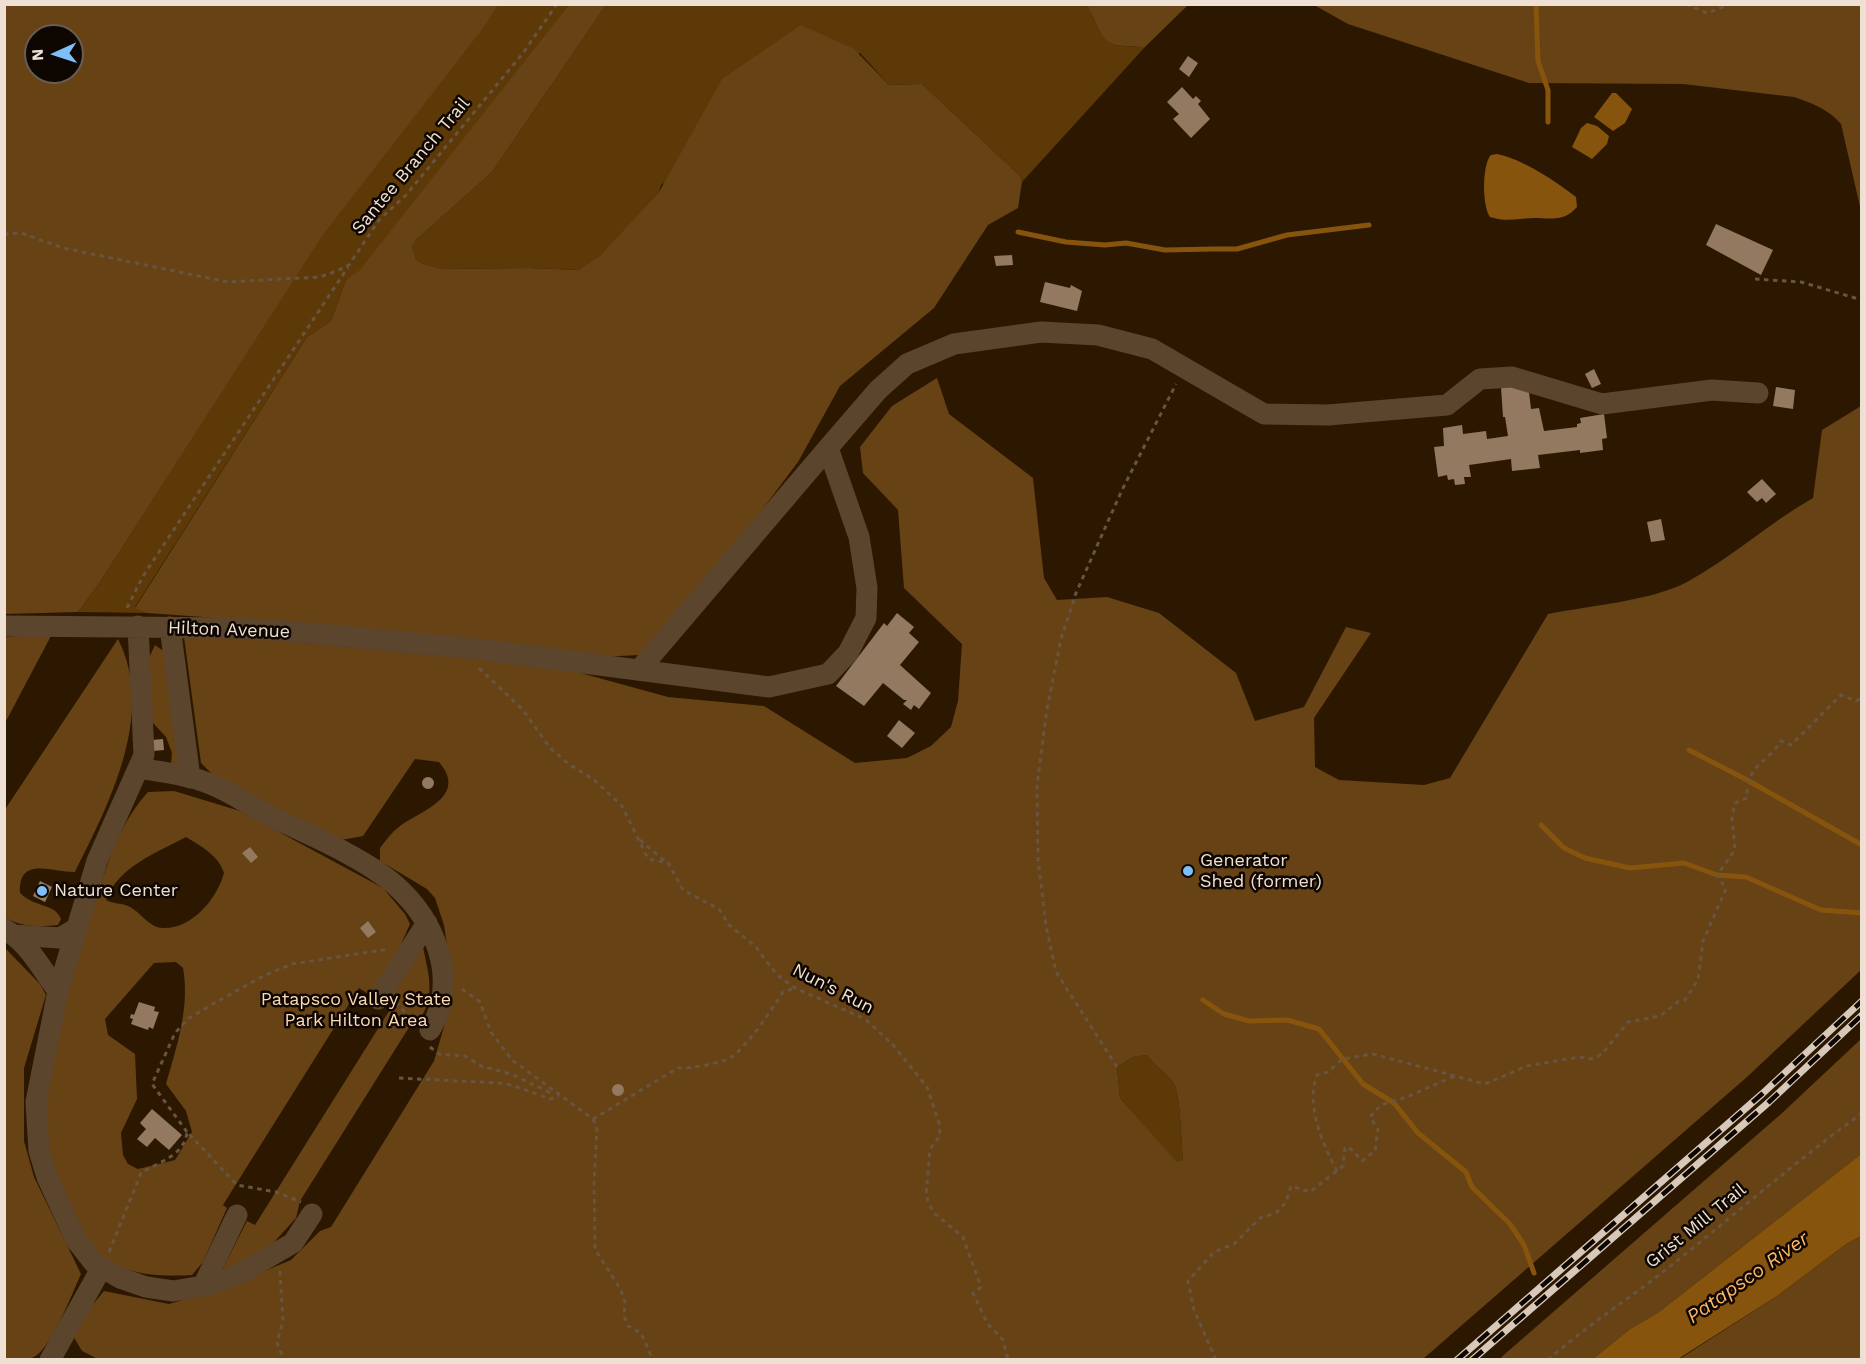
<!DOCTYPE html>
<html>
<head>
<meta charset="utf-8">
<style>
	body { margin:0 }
	#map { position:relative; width:1866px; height:1364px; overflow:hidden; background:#2c1801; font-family:"Work Sans",sans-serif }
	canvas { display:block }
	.frame { position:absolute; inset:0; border:6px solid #eee0d2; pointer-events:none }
	.north { position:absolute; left:24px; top:24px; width:60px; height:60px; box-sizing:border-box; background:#0e0601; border:2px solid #685d55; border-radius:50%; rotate:267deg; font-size:16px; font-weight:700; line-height:24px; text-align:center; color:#eee0d2 }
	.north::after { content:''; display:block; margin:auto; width:21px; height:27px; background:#7ebef9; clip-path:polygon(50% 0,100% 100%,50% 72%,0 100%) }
</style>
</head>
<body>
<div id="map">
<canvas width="1866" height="1364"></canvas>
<div class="frame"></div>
<div class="north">N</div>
</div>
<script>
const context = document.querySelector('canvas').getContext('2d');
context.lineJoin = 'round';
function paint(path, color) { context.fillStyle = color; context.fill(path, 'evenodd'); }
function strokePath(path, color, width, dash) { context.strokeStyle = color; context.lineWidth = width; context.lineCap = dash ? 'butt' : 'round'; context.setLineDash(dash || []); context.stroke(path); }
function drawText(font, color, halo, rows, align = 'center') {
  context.font = font + ' "Work Sans",sans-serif'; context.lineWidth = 5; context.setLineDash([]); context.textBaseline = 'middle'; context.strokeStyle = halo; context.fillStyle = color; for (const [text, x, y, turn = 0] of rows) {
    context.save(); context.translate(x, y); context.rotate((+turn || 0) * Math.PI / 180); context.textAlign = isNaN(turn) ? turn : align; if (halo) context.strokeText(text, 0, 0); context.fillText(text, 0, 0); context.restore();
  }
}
paint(new Path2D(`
	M4,5H585L383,263L346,280L331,321L307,337L135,607L147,613L78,612L100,582L304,263L104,226ZM36,36H72V72H36Z
	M606,5H1087C1107,44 1098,46 1145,47L1022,182L1020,176L922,84L889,85L860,53L661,185L659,192C637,215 607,258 579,270L530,268L442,269L421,263L416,259L412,247L415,241L492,172Z
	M1147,1055C1154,1066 1165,1072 1173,1082C1181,1094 1181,1143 1183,1160L1177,1163L1120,1098L1117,1067L1133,1057Z`), '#5d3907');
paint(new Path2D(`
	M4,5H498L483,28L322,236L100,582L78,612L5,614ZM36,36H72V72H36Z
	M569,5H606L492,172L415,241L412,247L416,259L421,263L442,269L530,268L579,270L601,255L659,192L722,79L801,25L854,49L889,85L922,84L1020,176L1022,182L1018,208L988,225L934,308L840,386L798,462L700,592L639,655L600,657L329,626L147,613L135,608L307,337L331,321L346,280L359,271Z
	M1087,5H1188L1145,47C1098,46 1107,44 1087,5Z
	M1314,5H1861V211L1841,124C1828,109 1812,103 1794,97L1683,84L1529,83L1348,24Z
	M937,378L949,414L1033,478L1044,578L1057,600L1107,597L1159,613L1236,673L1255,721L1304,707L1346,627L1371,633L1314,718L1315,767L1339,780L1424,785L1450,778L1548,614C1588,606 1651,601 1687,582C1731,558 1769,523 1813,498L1822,430L1861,406V970L1747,1077L1423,1359L100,1360L82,1351L73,1336L85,1314L104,1291L169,1304L231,1285L291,1260L320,1231L331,1227L434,1061L452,999L453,986L444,925L435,898L427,889L380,861V848C386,840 392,832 400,826C423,810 468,796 439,762L415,759L363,836L336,841L217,779L201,763L184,637L264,639L559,667L668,697L764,706L855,763L907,758L931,746L951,727L958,701L962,644L904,588L898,510L863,473L860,447L892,406ZM1147,1055C1154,1066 1165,1072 1173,1082C1181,1094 1181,1143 1183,1160L1177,1162L1120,1098L1117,1067L1133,1057Z
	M52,634L5,723V637Z
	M118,639C156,714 109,804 75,872C53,873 18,855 20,893C35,908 55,903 61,919L58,925C38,927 23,927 5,918L4,811Z
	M155,645L165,652L179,764L171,765L172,753L166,737L153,723L152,716L147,662Z
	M174,791L240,811L383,888L405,914L410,924L395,958L370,995L359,988L223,1205L227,1208L203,1262L192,1275C159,1277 116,1275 90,1248C82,1240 77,1223 72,1212C60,1189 44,1147 44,1121C43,1062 68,983 87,927C103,880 114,829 148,792ZM186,837C201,846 219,856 224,873C217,899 192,929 163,928C149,928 140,911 128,906C121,903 113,904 106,900C118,867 156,853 186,837ZM176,962L183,968C190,1007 177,1046 166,1084L186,1111L192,1132L175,1160L138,1169L128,1164L123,1155L121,1133L137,1099L135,1054L108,1035L105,1019L154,963Z
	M4,947L40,984L46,995L24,1068V1141L34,1177L81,1274C72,1293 51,1351 32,1358C24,1361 13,1359 5,1359Z
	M423,947C429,977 436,995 418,1023L413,1021L300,1201L296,1218L266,1251L226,1273L223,1268L247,1221L255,1225L391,1008L384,1003Z
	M1861,1039V1154L1659,1312L1630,1329L1593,1359L1498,1360L1781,1114Z
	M1861,1236V1359L1678,1360L1777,1296L1846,1244Z`), '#664215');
paint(new Path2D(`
	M1612,93H1616L1632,109L1625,123L1613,131L1594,117Z
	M1587,123L1597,126L1609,136L1607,144L1592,159L1572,147L1581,128Z
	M1497,154C1524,160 1554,180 1576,197L1577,207C1564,222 1551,218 1533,218C1516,219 1506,222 1490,217C1482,206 1482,164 1491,155Z
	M1861,1154V1236L1846,1244L1777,1296L1678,1359H1593L1630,1329L1659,1312Z`), '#87540d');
strokePath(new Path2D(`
	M1536,4L1538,61L1548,90V122
	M1018,232L1066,242L1105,245L1126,243L1165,250L1214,249H1237L1287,235L1369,225
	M1689,750L1747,780L1862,845
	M1541,825L1564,848L1585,858L1630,868L1684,863L1717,875L1746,877L1821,910L1862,913
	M1203,1000L1224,1014L1249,1021L1287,1020L1319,1029L1363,1084L1394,1103L1418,1133L1466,1172L1472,1187L1510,1224L1524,1245L1534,1273`), '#87540d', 5);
paint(new Path2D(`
	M1188,56L1198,63L1189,77L1179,69Z
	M1182,87L1193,99L1196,96L1201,101L1198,104L1210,119L1191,138L1173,119L1179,114L1167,102Z
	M1716,224L1773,250L1761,275L1706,245Z
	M1012,255L1013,265L996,266L994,256Z
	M1045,282L1070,288L1071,285L1082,291L1077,311L1040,302Z
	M1594,369L1601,384L1592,388L1585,374Z
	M1528,383L1531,409L1539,408L1544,431L1577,427V424L1581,423L1580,418L1604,414L1607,438L1602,439L1603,450L1580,453V450L1538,455L1540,468L1512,471L1511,459L1469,465L1471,477H1464L1465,484L1455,485L1454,479L1448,480L1447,475L1438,477L1434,447L1444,446L1443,428L1462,425L1463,434L1486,431L1487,439L1508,436L1505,417H1503L1501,387Z
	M1776,387L1795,390L1793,409L1773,406Z
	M1762,479L1776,494L1766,503L1762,498L1757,502L1747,492Z
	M1661,519L1665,540L1651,542L1647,522Z
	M897,613L914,627L909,633L919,642L900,665L931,693L919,709L914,705L911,710L903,704L907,700H904L883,683L864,706L836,686L884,623L887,626Z
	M899,720L915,733L902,748L887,736Z
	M163,739L164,750L153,751L152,740Z
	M422 783a6 6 0 1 1 12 0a6 6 0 1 1-12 0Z
	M250,847L258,857L251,863L242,853Z
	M40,881L52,887L45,902L33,896Z
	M368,921L376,932L368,938L360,928Z
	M139,1002L155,1007L154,1011L159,1012L153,1029L149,1027L148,1030L131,1024L133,1019L130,1018L131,1014L134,1015Z
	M612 1090a6 6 0 1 1 12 0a6 6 0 1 1-12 0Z
	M152,1109L182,1135L169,1150L155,1138L147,1147L137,1139L146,1129L140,1123Z`), '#92795f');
strokePath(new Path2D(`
	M1686,4L1707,13L1731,4
	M4,234L21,233L63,248L228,282L320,277L337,271L349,265L379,220L406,195L523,53L557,4
	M1755,279L1801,282L1862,300
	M127,608L143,576L348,267
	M479,668L523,710L550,748L570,765L593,779L622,806L648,859L668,863L683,890L719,909L729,925L756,947L777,975L795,988L865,1019L894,1046L927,1087L939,1123L940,1136L930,1149L926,1196L933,1212L963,1237L981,1287L973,1293L987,1323L1003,1340L1008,1360
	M640,840L666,862
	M462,989L480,1002L491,1032L512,1060L593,1119L678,1068C689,1069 724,1063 733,1056C750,1042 771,1011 783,992L795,988
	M396,1002L413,1022
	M430,1047L439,1054L465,1056L481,1066L511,1074L553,1094
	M1117,1067L1056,972L1046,926L1038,859L1037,785L1047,709L1061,639L1076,593L1122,490L1176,384
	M399,1078L498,1083L512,1085L550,1099L559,1096
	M593,1119L597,1127L594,1183L595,1249L621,1290L625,1302L624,1316L628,1326L641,1333L653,1360
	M187,1132L152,1084L175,1033L189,1018L213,1004L265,975L292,964L389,949
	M1337,1171C1323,1145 1305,1104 1317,1075L1328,1072L1342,1059L1373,1054L1485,1084L1527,1066L1580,1057L1591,1059L1602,1054L1628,1022L1660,1016L1679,1001L1685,1000L1698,980L1703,941L1726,889L1717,875L1735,850L1732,817L1735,803L1747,798C1747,763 1764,767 1781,741L1791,745L1841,695L1856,701L1862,698
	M109,1252L141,1173C159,1162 185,1155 187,1132L237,1185L276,1192L301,1202
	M280,1271L283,1321L277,1343L284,1360
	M1216,1360L1194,1310L1188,1281L1214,1252L1234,1244L1260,1218L1276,1213L1286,1202L1291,1186L1310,1192L1343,1166L1345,1147L1351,1149L1362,1161L1375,1151L1378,1129L1370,1117L1381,1105L1407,1097L1457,1075
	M1548,1360C1586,1326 1629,1299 1668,1268C1733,1216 1795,1162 1862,1113`), '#675541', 3, [4.5, 4.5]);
strokePath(new Path2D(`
	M4,626L238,628L308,633L476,649L769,687L828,674L848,653L866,618L867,588L859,537L828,448L878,390L907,364L954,344L1041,332L1098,335L1152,349L1264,414L1328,415L1447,405L1480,379L1512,377L1602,404L1712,390L1758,393
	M138,626L144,755L97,861L58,991L36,1102L39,1151L47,1177L76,1240L94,1263L120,1278L146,1287L173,1291L203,1286L236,1276L293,1243L312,1214
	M170,627L190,778
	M639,670L828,448
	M138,768C160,772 184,774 205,782C229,790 251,807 274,818C310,835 364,858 394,884C435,920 460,979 430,1030
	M4,929C29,943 42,970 58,991
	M14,935L60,938L77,928
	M378,999L427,923
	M203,1286L237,1215
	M50,1360L102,1267`), '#5c452d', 21);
const rail = new Path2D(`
	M1457,1360L1762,1094L1862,1001
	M1472,1360L1769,1102L1862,1015`);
strokePath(rail, '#d7c8b9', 7);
strokePath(rail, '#0e0601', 4.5, [14]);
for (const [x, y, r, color] of [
	[1188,871,6,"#7ebef9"],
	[42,891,6,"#7ebef9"]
]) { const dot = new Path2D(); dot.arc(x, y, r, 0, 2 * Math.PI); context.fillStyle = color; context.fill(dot); strokePath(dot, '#0e0601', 2); }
drawText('18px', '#eee0d2', '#0e0601', [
	["Santee Branch Trail",411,166,-50],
	["Hilton Avenue",229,630,2],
	["Nun's Run",833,989,27],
	["Grist Mill Trail",1696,1226,-39]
]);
drawText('18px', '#eee0d2', '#0e0601', [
	["Generator",1200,861],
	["Shed (former)",1200,882],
	["Nature Center",54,891]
], 'left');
drawText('18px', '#fdd9b4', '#0e0601', [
	["Patapsco Valley State",356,1000],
	["Park Hilton Area",356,1021]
]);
drawText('italic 20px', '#fdb666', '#0e0601', [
	["Patapsco River",1748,1278,-35]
]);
</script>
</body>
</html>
